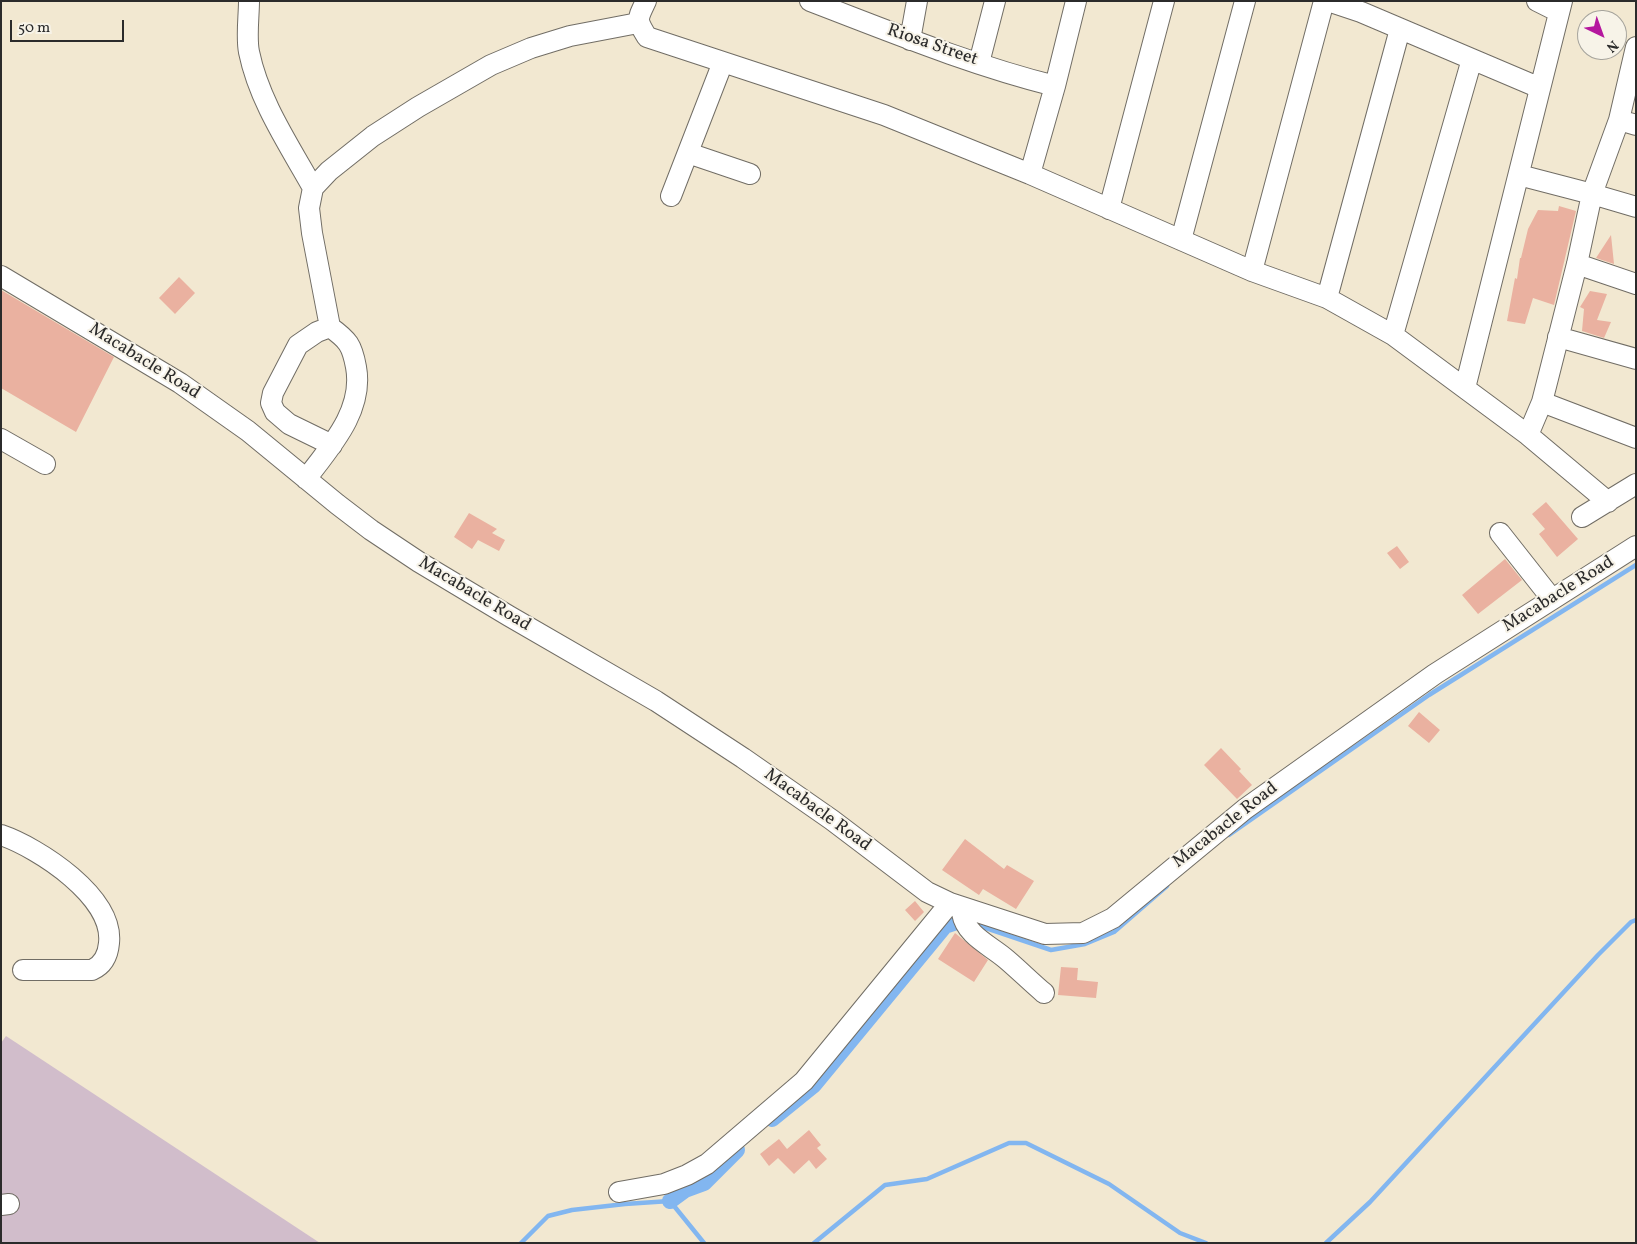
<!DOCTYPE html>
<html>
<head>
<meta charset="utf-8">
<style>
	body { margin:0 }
	#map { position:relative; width:1637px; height:1244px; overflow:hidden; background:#f2e8d1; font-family:Vollkorn,serif }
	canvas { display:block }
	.frame { position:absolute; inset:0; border:2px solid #2b2b2b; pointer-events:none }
	.north { position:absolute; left:1577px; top:10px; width:50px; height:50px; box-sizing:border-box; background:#f7f3e8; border:1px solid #a5a39c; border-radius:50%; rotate:138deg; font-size:14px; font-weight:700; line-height:20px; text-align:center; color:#2b2b2b }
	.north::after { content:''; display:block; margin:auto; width:18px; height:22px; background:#b5179e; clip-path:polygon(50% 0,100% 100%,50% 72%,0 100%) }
	.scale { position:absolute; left:10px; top:20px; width:114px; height:22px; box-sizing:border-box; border:2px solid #2b2b2b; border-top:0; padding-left:6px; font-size:15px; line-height:18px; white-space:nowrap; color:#2b2b2b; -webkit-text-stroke:4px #f7f3e8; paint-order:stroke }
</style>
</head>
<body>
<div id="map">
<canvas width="1637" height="1244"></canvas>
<div class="frame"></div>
<div class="north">N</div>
<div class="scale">50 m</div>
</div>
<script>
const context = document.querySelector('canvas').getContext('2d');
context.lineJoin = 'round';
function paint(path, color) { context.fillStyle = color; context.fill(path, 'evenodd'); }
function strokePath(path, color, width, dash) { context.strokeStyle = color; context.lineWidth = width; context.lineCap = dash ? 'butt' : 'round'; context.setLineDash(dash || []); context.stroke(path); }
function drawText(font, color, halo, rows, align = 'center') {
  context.font = font + ' Vollkorn,serif'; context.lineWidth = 4; context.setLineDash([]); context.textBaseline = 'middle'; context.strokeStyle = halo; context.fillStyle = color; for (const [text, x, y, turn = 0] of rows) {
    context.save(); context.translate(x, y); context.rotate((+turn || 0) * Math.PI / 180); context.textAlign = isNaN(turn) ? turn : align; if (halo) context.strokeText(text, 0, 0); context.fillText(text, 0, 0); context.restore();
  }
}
paint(new Path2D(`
	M6,1036L320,1243H1V1043Z`), '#d1bdcb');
strokePath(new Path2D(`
	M1229,835L1429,695L1636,565
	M974,924L1051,950L1085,944L1114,932L1167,886
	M785,1110L814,1085
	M521,1243L548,1216L572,1210L625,1204L670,1201L704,1243
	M814,1243L885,1185L927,1179L1009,1143H1026L1109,1184L1180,1233L1206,1243
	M1326,1243L1370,1202L1598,955L1631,922L1636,920`), '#82b6f0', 4.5);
strokePath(new Path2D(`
	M772,1119L814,1085L945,926L957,922
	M670,1201L685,1190L704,1183L737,1150`), '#82b6f0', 16);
paint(new Path2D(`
	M1559,206L1576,211L1554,305L1533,298L1525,324L1507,321L1515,278L1517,279L1520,258H1521L1528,229L1538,210L1558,211Z
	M1611,235L1614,264L1596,258Z
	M179,277L195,293L175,314L159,298Z
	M1,290L114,357L76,432L1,388Z
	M1590,291L1607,294L1597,320L1611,322L1604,338L1582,331L1584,309L1580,307Z
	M1546,502L1578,539L1557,557L1539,534L1545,529L1532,514Z
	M469,513L497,529L492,533L505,540L499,551L478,540L472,549L454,537Z
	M1397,546L1409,562L1400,569L1387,553Z
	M1505,559L1522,580L1478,614L1462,595Z
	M1419,712L1440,730L1429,743L1408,726Z
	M1221,748L1241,769L1239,771L1252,785L1237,799L1204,765Z
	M965,839L1004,869L1007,865L1034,881L1016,909L983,889L979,895L942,870Z
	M915,901L924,912L915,921L905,910Z
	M955,933L988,960L974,982L938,959Z
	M1061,967L1078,968L1077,980L1098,982L1096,998L1058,995Z
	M809,1130L821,1145L817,1148L827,1159L816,1169L809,1160L794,1174L778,1158L769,1166L760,1154L779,1139L787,1149Z`), '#eab1a0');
const minor = new Path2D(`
	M249,1C249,16 246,37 249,52C259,101 289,145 313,188
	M646,1C637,20 636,19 647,37L884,115L1030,174L1252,271L1327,298L1393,335L1528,435L1608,502
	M810,1C891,32 971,65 1055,86
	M1328,1L1361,12L1540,88
	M1537,1L1559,12
	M910,40L917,1
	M979,63L995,1
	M1619,120L1636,125
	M688,153L750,174
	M1030,174L1055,86L1076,1
	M1519,175L1592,194L1636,207
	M671,196L723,62
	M1109,209L1164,1
	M1181,240L1245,1
	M1577,264L1636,284
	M1252,271L1324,1
	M1,276L180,383L248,431L337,504L371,530L419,562L509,616L656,701L743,758L832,820L927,892L950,903L1045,934L1083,933L1113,918L1245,809L1435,674L1636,546
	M1327,298L1400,29
	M330,327L317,332L298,345L273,393L271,403L275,412L289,424L332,445
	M1393,335L1472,59
	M1558,337L1636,359
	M1465,388L1562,1
	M1542,402L1636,438
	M1528,435L1542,402L1577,264L1592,194L1619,120L1636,47
	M1,439L45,464
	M306,479C331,446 364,410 356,367C352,345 348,340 330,327L312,233L309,208L313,188L329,171L373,136L418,107L491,65L531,48L570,36L638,23
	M1582,517L1636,484
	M1500,533L1552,599
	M1,835C39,848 114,897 109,943C108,955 103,965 92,970H23
	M964,908L962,913C966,936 990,945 1006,959C1019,970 1031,982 1044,993
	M619,1192L664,1184L687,1175L707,1164L804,1081L950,903
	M1,1205L9,1204`);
strokePath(minor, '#716d65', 22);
strokePath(minor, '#fff', 20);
drawText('18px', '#2b2b2b', '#f7f3e8', [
	["Riosa Street",932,46,19],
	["Macabacle Road",144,362,32],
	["Macabacle Road",474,595,31],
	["Macabacle Road",1559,595,-32],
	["Macabacle Road",817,811,36],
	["Macabacle Road",1226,826,-38]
]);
</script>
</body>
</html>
